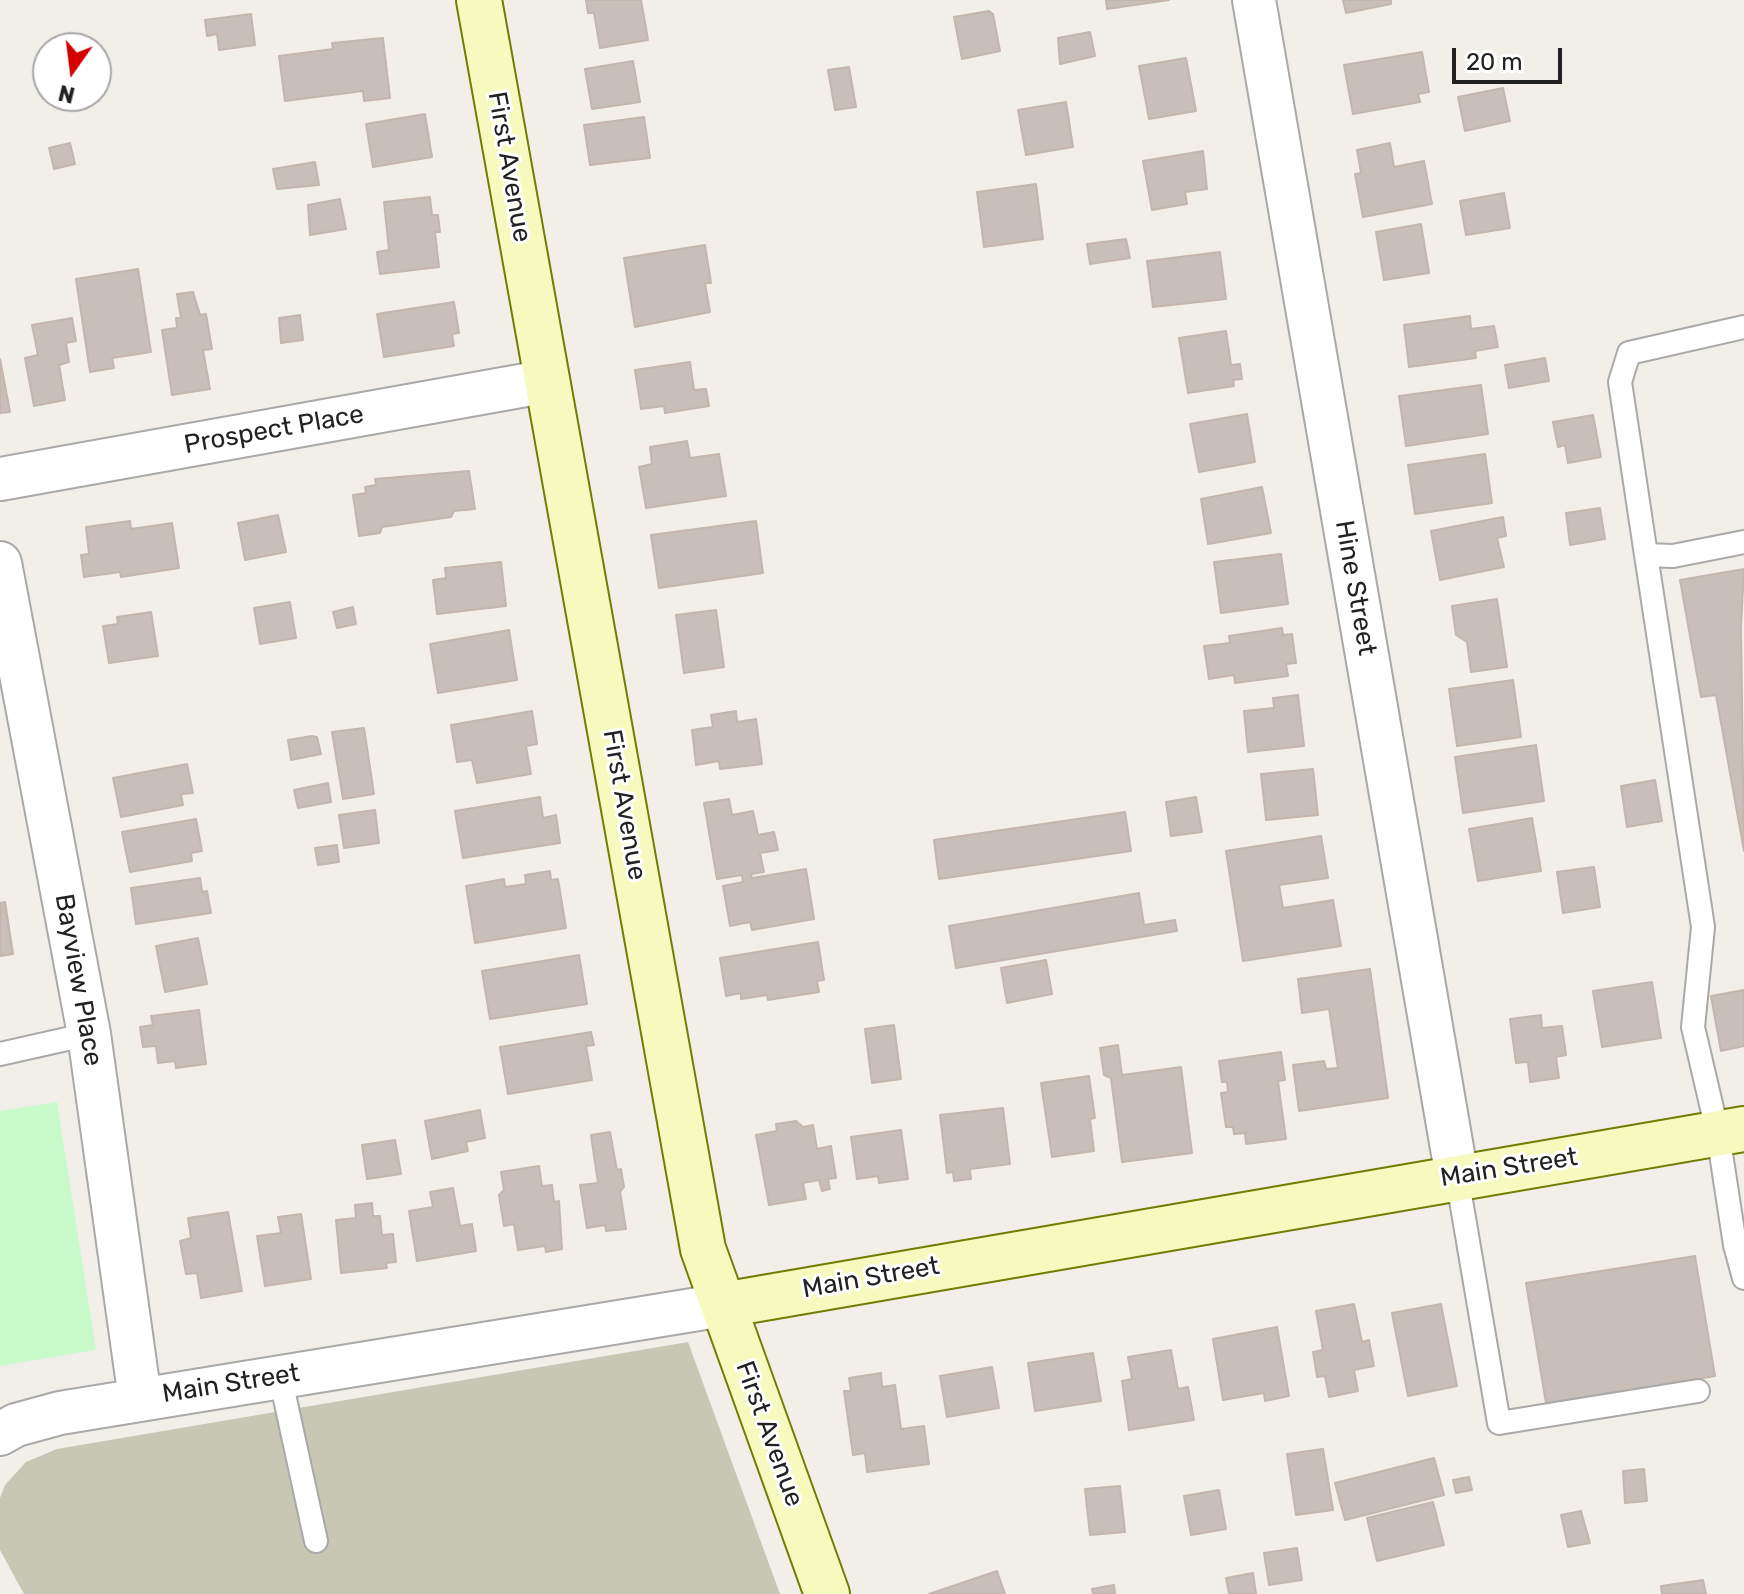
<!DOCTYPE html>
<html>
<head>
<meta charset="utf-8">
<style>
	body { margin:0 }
	#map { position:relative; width:1744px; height:1594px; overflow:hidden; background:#f2efe9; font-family:Rubik,sans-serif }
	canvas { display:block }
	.north { position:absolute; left:32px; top:32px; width:80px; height:80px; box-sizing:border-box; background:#fff; border:2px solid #a7a7a7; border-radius:50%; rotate:194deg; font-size:22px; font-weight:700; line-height:32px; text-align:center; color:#222 }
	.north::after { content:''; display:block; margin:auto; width:28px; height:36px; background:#d40000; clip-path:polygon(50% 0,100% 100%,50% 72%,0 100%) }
	.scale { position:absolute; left:1452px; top:48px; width:110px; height:36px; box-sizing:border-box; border:4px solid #222; border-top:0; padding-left:10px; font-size:24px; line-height:28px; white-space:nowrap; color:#222; -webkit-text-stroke:6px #fff; paint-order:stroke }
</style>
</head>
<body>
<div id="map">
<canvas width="1744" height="1594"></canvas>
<div class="north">N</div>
<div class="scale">20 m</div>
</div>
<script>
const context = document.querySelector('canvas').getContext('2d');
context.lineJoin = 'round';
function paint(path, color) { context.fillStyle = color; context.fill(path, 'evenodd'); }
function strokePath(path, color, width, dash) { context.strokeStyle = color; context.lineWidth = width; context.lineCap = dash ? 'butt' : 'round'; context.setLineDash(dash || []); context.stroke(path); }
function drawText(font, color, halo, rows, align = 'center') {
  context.font = font + ' Rubik,sans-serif'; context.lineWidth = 6; context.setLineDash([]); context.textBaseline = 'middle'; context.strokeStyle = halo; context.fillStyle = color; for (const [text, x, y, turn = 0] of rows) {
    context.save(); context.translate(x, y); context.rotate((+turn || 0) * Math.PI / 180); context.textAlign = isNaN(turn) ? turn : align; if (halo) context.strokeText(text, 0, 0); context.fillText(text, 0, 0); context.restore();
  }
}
paint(new Path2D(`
	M688,1342L780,1594H24L0,1550V1498L5,1485L26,1462L57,1449Z`), '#c7c7b4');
paint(new Path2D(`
	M57,1102L96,1350L0,1366V1111Z`), '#c8facc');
const building = new Path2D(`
	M586,0H641L648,40L600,48L594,13H588Z
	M1106,0H1169L1107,9Z
	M1343,0H1391V4L1346,13Z
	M989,11L993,14L1000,51L962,59L954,17Z
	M251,14L255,45L219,50L217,34L207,36L205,20Z
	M1090,32L1095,56L1060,64L1058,38Z
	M383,38L390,98L364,101L363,91L285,101L279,56L333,49L332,43Z
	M1422,52L1429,92L1418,94L1420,102L1353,114L1344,65Z
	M1186,58L1196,111L1149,119L1139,66Z
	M633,61L640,102L592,109L585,69Z
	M849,67L856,107L835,110L828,70Z
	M1503,88L1510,121L1465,131L1458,97Z
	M1066,102L1073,147L1026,155L1018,110Z
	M425,114L432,157L373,167L366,124Z
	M644,117L650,158L590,165L584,125Z
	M70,143L75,164L54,169L49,148Z
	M1390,143L1394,167L1424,161L1432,204L1363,217L1355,174L1361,173L1357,150Z
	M1203,151L1207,189L1185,192L1187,204L1152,210L1143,161Z
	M315,162L319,185L277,189L273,169Z
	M1036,184L1043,239L984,247L977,192Z
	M1504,193L1510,228L1466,235L1460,201Z
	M430,197L432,215H438L440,232H435L439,267L380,274L377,252L389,250L384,202Z
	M340,199L346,229L310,235L308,205Z
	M1421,224L1429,273L1384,280L1376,232Z
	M1126,239L1130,258L1090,264L1087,244Z
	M705,245L711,283H705L710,312L635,327L624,258Z
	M1220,252L1226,299L1153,307L1147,261Z
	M138,269L151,352L112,358L114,368L90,372L76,279Z
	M193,292L200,315L206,314L212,349L203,350L210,389L172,395L162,330L177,328L176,318H181L177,294Z
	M454,302L459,333L452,334L454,346L384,357L377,314Z
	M300,315L303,340L281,343L279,318Z
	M1470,316L1471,329L1494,326L1498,347L1475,351L1476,358L1409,367L1404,325Z
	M72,318L76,341L66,343L69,362L59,365L65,400L34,406L25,358L38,355L32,325Z
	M1226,331L1231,365L1240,364L1242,379L1233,380L1234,386L1188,393L1179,338Z
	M1545,358L1549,381L1509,388L1505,365Z
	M0,359L10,412L0,413Z
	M690,362L694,390L706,389L709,406L665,413L664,406L641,409L635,370Z
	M1481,385L1488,434L1406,446L1399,396Z
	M1247,414L1255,462L1199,472L1190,424Z
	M1593,415L1601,457L1568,463L1565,445L1558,447L1553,422Z
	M687,441L690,458L719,454L726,496L646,508L639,467L652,464L650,447Z
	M1485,454L1492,503L1415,514L1408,465Z
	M469,471L475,509L454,511L451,517L382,527L380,533L359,536L353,495L366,493L365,487L376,485L375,479Z
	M1262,487L1271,533L1208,544L1201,499Z
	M1600,508L1605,539L1570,545L1566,513Z
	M278,515L286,552L245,560L238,523Z
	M1503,517L1506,536L1497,538L1504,567L1440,580L1431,531Z
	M130,521L131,529L172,523L179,568L121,577L120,572L84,577L81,555L89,554L86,527Z
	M756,521L763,573L659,588L651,535Z
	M1281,554L1288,604L1221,613L1214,562Z
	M501,562L506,606L437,614L433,580L446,578L445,568Z
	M1744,569L1741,626L1744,851L1716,695L1701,697L1680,580Z
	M1497,599L1507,667L1471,672L1467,642L1456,635L1452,606Z
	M290,602L296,638L260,644L254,608Z
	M353,607L356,624L337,628L333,612Z
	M716,610L724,667L684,673L676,615Z
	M151,612L158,656L109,663L103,626L118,624L117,617Z
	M1282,628L1283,635L1292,634L1296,663L1286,664L1288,676L1235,683L1234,675L1209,679L1204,646L1230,643L1229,636Z
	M509,630L517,680L438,693L430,644Z
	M1513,680L1521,737L1457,746L1449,689Z
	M1298,695L1304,746L1248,752L1244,711L1274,708L1273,698Z
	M532,711L537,744L526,746L531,774L477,783L472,760L457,762L451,725Z
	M736,711L737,722L756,719L762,764L720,769L719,761L696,765L692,730L713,727L711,715Z
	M364,728L374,794L343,799L332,732Z
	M312,736L317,737L321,754L291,760L288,740Z
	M1536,745L1544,801L1463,813L1455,757Z
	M187,764L193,793L181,794L183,805L121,817L113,778Z
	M1313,769L1318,815L1266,820L1261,774Z
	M1655,780L1662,821L1627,827L1621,786Z
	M328,783L331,802L298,808L294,790Z
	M540,797L543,818L556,815L560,843L463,858L455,811Z
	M1196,797L1202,832L1171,836L1166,802Z
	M729,799L732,815L753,811L758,835L774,832L778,850L760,853L764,872L751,874L752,878L806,869L814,919L752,930L750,922L730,926L723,886L743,882L742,875L717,879L704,803Z
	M375,810L379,843L344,848L339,815Z
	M1125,812L1131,851L939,879L934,840Z
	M1532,818L1541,871L1478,881L1469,829Z
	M196,819L202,851L191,853L192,861L130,872L122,832Z
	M1321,836L1328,878L1279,885L1283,908L1333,900L1341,946L1243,961L1226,851Z
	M337,845L339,862L318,865L315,848Z
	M1594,867L1600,907L1563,913L1557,872Z
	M550,871L551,880L558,879L566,928L475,943L466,886L504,879L505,887L526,884L525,875Z
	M200,878L202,892L207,891L211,913L136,924L131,888Z
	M1139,893L1144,925L1175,920L1177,931L956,968L949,926Z
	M5,902L13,954L0,956V903Z
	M198,938L207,984L165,992L156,946Z
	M818,942L824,980L817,981L819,992L768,1000L767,995L741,999V993L726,996L720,958Z
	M579,955L587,1004L490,1019L482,971Z
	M1046,960L1052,994L1007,1003L1001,968Z
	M1370,969L1388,1098L1299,1111L1293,1065L1324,1061L1326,1069L1338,1068L1329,1009L1302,1013L1298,979Z
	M1652,982L1661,1038L1602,1047L1593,991Z
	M1744,990V1046L1721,1051L1711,996Z
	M199,1010L206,1064L176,1068L175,1061L158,1063L156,1046L143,1047L140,1027L153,1025L151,1016Z
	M1541,1015L1542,1028L1562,1026L1566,1055L1556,1057L1559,1078L1530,1082L1528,1062L1516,1063L1510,1019Z
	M894,1025L901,1079L872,1083L865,1029Z
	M591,1032L594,1045L586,1046L592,1080L508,1094L500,1047Z
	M1118,1045L1122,1075L1181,1067L1192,1153L1122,1162L1111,1078L1104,1075L1100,1048Z
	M1281,1052L1285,1080L1278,1081L1286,1139L1246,1144L1245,1133L1234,1134L1233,1127H1226L1221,1093L1228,1092L1227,1082H1222L1219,1061Z
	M1089,1076L1095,1118L1090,1119L1094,1151L1052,1157L1041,1083Z
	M1003,1108L1010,1164L970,1169L971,1179L954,1181L953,1172L947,1173L940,1115Z
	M480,1110L485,1138L466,1142L468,1151L432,1159L425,1121Z
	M796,1121L803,1127L813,1125L817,1149L831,1146L836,1178L828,1179L830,1189L822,1191L819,1180L803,1183L806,1199L769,1205L756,1135L777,1131L776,1124Z
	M901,1130L908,1179L879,1183L878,1176L857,1179L851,1137Z
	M610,1132L617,1170L621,1169L624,1187L620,1192L626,1229L606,1231L605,1225L587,1228L580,1185L598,1183L591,1135Z
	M395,1140L401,1174L367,1179L362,1145Z
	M539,1166L542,1186L552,1185L554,1202L559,1201L562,1249L546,1252L545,1246L518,1250L514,1224L504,1226L499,1195L504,1190L501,1172Z
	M453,1188L460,1226L472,1224L476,1251L417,1261L409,1211L433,1207L430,1192Z
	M372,1203L373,1216H380L382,1235L393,1234L396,1262L386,1263L387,1268L341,1273L336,1220L356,1218L355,1205Z
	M228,1212L242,1291L201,1298L197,1273L186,1274L180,1241L191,1238L188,1218Z
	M301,1214L311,1279L265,1286L257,1236L281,1233L278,1217Z
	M1695,1256L1715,1376L1546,1403L1526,1283Z
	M1354,1304L1362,1342L1369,1340L1374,1366L1354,1370L1358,1391L1329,1397L1325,1376L1317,1377L1313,1352L1323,1350L1316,1311Z
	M1441,1304L1457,1386L1408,1396L1392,1313Z
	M1277,1327L1289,1396L1265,1401L1264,1393L1223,1400L1213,1339Z
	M1171,1350L1178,1389L1188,1387L1194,1420L1129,1430L1122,1381L1132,1379L1128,1357Z
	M1093,1353L1101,1401L1035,1411L1028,1363Z
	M992,1367L999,1408L947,1417L940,1376Z
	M881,1373L882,1387L895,1385L901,1429L924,1426L929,1464L867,1472L865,1453L853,1455L844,1391H851L849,1378Z
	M1323,1449L1333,1510L1296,1515L1287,1454Z
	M1434,1458L1444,1495L1345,1520L1335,1483Z
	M1644,1469L1647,1501L1625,1503L1623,1471Z
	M1469,1477L1472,1490L1456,1493L1453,1480Z
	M1120,1486L1125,1532L1090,1535L1085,1489Z
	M1219,1490L1226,1529L1191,1535L1184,1496Z
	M1433,1502L1444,1545L1377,1561L1367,1518Z
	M1581,1511L1590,1543L1568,1547L1561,1515Z
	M1297,1548L1302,1580L1269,1585L1264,1553Z
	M997,1571L1005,1594H929Z
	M1253,1573L1256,1594H1229L1226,1578Z
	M1703,1580L1706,1594H1662L1661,1586Z
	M1114,1585L1115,1594H1093L1092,1589Z`);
paint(building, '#c7bfb8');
strokePath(building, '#c4b6ab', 2);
const lane = new Path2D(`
	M1744,327L1629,353L1620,382L1646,555L1673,556L1744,542
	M1646,555L1703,927L1693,1027L1718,1134L1735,1245L1744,1278
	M0,1054L89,1034
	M1457,1177L1499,1423L1698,1391
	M280,1376L316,1541`);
const street = new Path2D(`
	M1254,0L1457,1177
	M0,479L548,381
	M0,563L89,1034L140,1399
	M0,1434L16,1425L60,1413L723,1305`);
const secondary = new Path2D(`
	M479,0L703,1249L827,1594
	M723,1305L1744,1129`);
strokePath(lane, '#a9a9a9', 26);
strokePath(street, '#a9a9a9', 46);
strokePath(secondary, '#707d05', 48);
strokePath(lane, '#fff', 22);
strokePath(street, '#fff', 42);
strokePath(secondary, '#f7fabf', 44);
drawText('26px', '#222', '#fff', [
	["First Avenue",509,167,80],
	["Prospect Place",274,430,-10],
	["Hine Street",1355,588,80],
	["First Avenue",624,805,80],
	["Bayview Place",78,980,80],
	["Main Street",1509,1168,-9],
	["Main Street",871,1278,-10],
	["Main Street",231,1384,-9],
	["First Avenue",769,1434,70]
]);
</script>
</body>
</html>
